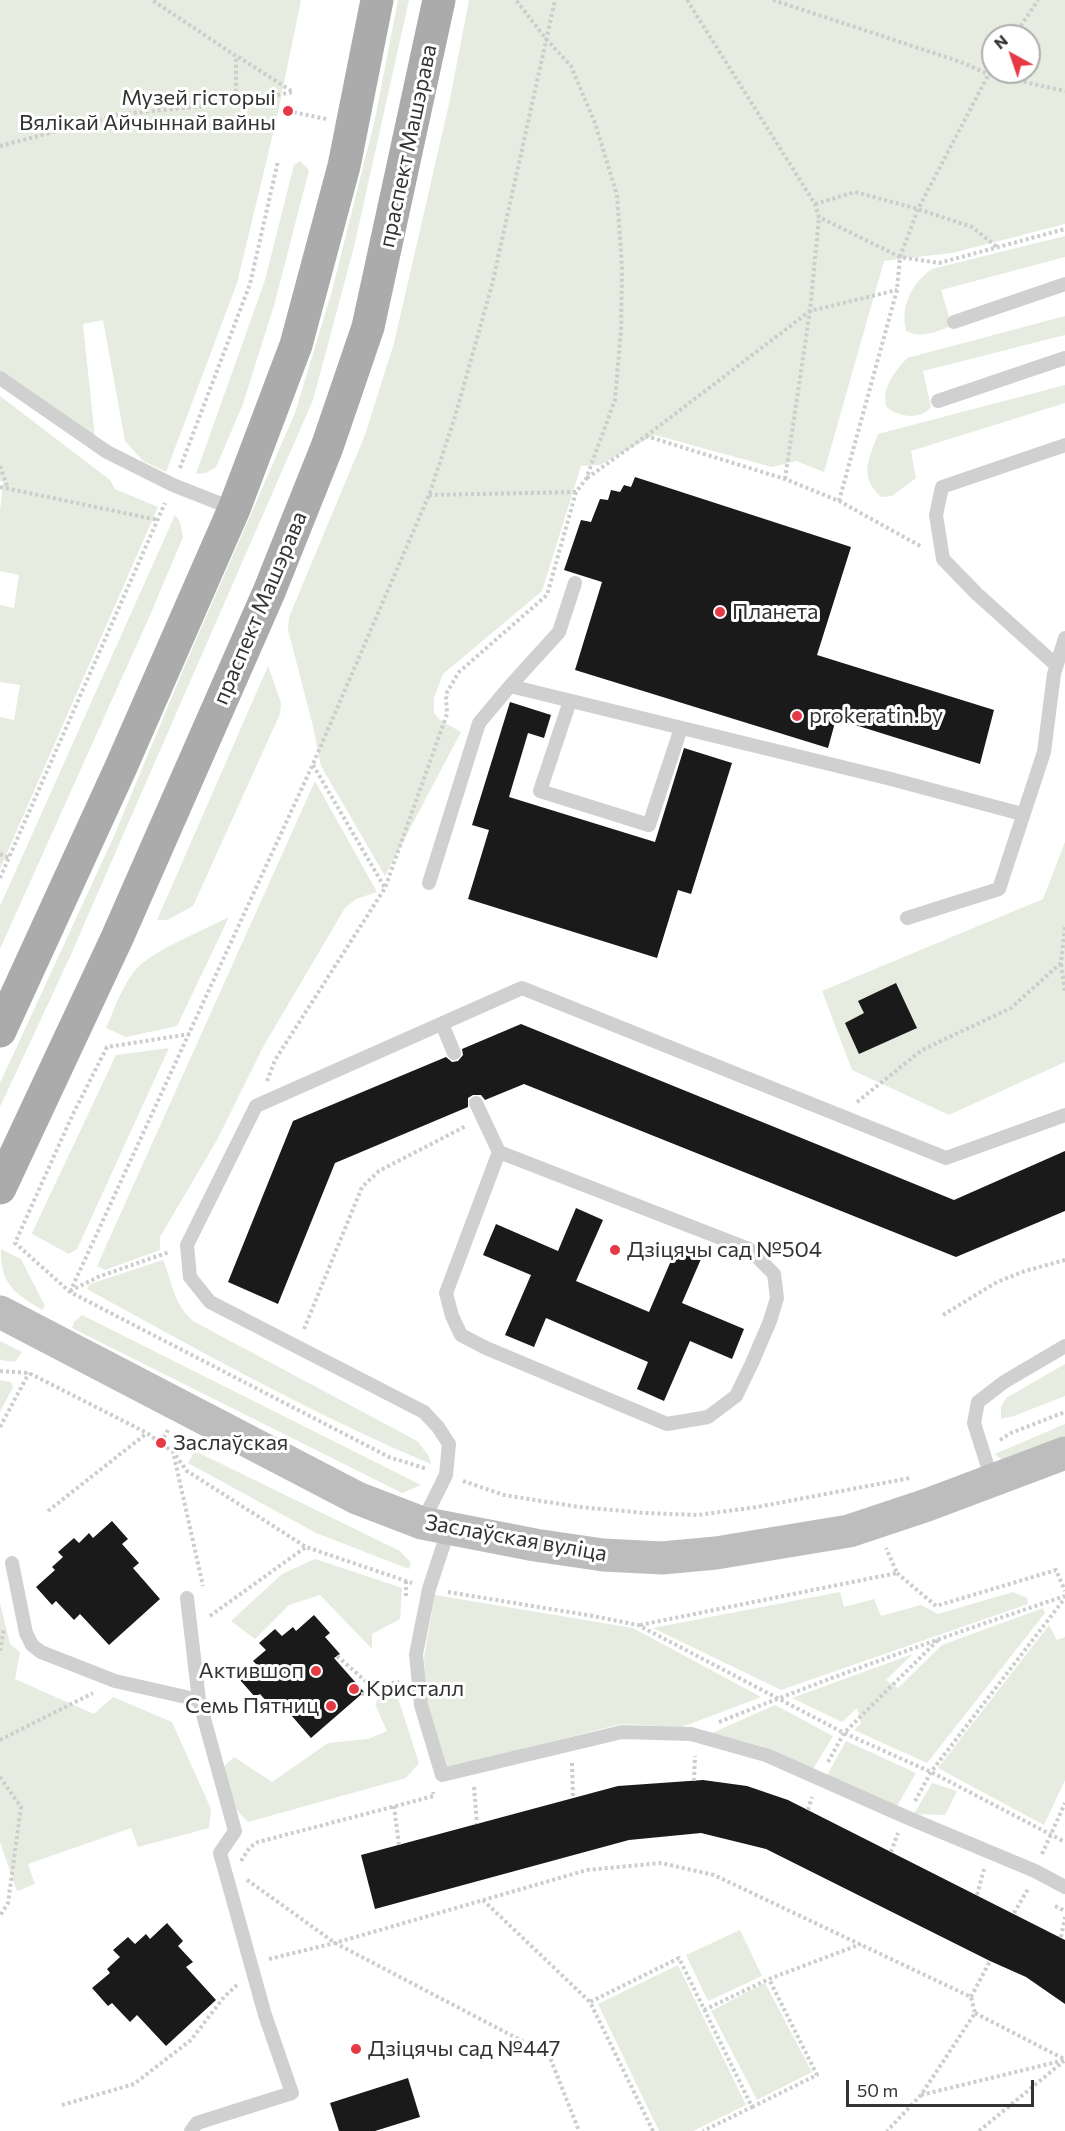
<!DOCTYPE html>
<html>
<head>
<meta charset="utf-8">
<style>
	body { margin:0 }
	#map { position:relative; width:1065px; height:2131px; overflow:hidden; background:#fff; font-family:Commissioner,sans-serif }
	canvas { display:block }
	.north { position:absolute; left:981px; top:24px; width:60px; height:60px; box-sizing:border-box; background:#fff; border:2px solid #adadad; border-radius:50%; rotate:320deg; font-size:16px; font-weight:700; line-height:24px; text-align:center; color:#333 }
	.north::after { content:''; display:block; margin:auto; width:21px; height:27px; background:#e63946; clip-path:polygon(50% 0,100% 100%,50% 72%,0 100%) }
	.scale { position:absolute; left:846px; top:2080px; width:188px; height:27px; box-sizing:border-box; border:3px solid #333; border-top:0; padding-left:8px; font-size:18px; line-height:21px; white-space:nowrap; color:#333; -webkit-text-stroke:4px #fff; paint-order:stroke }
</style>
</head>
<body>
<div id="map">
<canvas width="1065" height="2131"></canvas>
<div class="north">N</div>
<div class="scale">50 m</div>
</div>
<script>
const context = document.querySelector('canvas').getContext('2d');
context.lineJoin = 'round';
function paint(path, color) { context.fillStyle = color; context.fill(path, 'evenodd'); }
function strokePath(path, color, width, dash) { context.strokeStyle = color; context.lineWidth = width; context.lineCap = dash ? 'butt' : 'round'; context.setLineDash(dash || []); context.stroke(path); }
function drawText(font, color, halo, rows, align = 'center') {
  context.font = font + ' Commissioner,sans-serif'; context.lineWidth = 6; context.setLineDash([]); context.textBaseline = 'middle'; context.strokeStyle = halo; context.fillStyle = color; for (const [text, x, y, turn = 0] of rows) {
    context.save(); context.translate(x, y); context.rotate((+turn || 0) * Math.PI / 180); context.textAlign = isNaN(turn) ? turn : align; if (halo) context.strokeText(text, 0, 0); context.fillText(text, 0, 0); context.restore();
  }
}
paint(new Path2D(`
	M0,0H301L277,117L237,283L166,472L143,461L125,441L103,320L83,324L95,438L0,371Z
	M398,0H409L354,247L313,400L69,959L0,1107V1083L114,836L186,663L295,413L332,291L375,119Z
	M469,0H1065V224L952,253L884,261L824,472L796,461L772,467L655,435L600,465L581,466L542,591L443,674L434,698V713L440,720L461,732L385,876L321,766L312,722L288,630L289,617L365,435L394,343L449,104ZM993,36H1029V72H993Z
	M300,161L309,170L275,302L243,404L216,467L206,473L196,474L265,280L294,165Z
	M1065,236V257L941,290L952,326C937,331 921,339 906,331C900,306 912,283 932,269Z
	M1065,316V335L923,371L931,407C921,420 897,418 886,406C882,386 895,372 907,358Z
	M1065,385V403L911,451L916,478L892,496L881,497C858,475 869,460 878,434Z
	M0,396L110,480L115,489L158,507L0,869V717L14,720L20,685L0,682V605L14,608L19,575L0,571V511L3,482L0,481Z
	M175,515L180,522L183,537L151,613L0,949V906Z
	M268,666L281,703L280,714L193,906L167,920H157Z
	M315,781L377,892L356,899L345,908L263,1047L217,1140L160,1237V1250L105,1270L97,1266Z
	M1065,842V1062L949,1115L852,1070L822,991L1043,899Z
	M229,917L177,1026L126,1037L106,1028C115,1008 123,982 139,966C159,948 204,930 229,917Z
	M169,1048L77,1249L69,1254L34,1235L32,1233L116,1055Z
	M1,1249L21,1259L45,1306L42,1310C15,1293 0,1285 1,1249Z
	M163,1260C174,1285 171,1300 193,1321L417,1441L429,1456L431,1464C312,1414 200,1351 87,1289L90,1284Z
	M82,1315L421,1485L402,1493L72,1328L74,1322Z
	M0,1341L22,1352L15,1362L0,1360Z
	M1065,1364V1396L1014,1416L1001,1419V1407L1006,1398Z
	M0,1380L11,1382L13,1387L0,1412Z
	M1065,1424V1443L1002,1460L995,1454Z
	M195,1451L400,1551L411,1563L409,1569L316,1533L188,1463Z
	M315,1559L402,1588L400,1619L372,1634V1649L320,1595L289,1605L255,1639L231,1621L282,1574Z
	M840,1592L844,1607L874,1599L881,1616L921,1605L938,1614L1013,1592L1027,1598L1028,1604L781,1690L653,1628Z
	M435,1595L633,1628L761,1697L682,1727L621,1724L446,1768L427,1705L424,1657Z
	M0,1603L10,1644L20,1652L15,1679L94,1714L113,1697L172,1722L211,1809L209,1828L138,1847L131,1828L28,1864L35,1884L17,1891L0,1842Z
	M1043,1608L1045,1613L927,1763L854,1730L861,1723L857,1708L842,1722L792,1698L913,1654L886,1680L898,1688L942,1645Z
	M1049,1625L1057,1640L1065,1637V1780L1044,1825L938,1768Z
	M383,1691L397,1695L419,1763L406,1778L248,1822L234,1807L223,1767L234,1757L272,1782L328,1743L368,1739L387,1731L375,1704Z
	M775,1705L833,1736L813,1769L762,1746L712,1733Z
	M846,1741L916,1773L896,1808L826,1777Z
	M932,1783L957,1791L945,1815L914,1814Z
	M740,1930L762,1976L708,2001L686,1955Z
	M678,1965L746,2105L693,2131H659L598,2004Z
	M765,1983L812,2072L757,2100L711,2011Z`), '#e6ecdf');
paint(new Path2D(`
	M635,477L851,547L817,655L994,710L980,764L836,719L828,748L575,670L602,582L564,570L581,520L591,522L600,499L608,500L611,490L620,492L624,485L631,487Z
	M510,702L551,715L544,738L528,733L509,797L655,842L684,748L732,763L691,894L678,890L657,958L468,899L489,830L472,825Z
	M896,983L917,1028L859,1054L845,1023L864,1013L858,1001Z
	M521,1024L954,1200L1065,1151V1211L956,1257L524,1084L485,1100L481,1095H473L468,1098V1107L335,1163L278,1304L228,1282L293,1121L446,1057L452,1062L458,1061L463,1055L462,1049Z
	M576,1208L603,1220L576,1281L649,1312L676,1249L701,1259L682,1303L744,1329L732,1359L690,1341L664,1401L637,1389L648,1362L546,1318L534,1347L505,1335L531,1275L483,1255L496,1224L558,1251Z
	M112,1521L128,1539L122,1544L139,1563L133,1568L160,1599L109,1645L80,1614L74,1620L56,1601L52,1605L36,1587L55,1570L52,1567L63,1557L58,1552L74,1538L79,1543L89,1533L93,1538Z
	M314,1615L330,1633L325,1637L340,1654L334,1658L364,1692L311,1738L284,1707L277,1713L260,1694L255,1697L240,1680L257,1665L253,1661L266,1650L259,1643L275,1629L282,1636L293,1627L296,1631Z
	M703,1780L747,1786L788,1800L1065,1940V2004L1026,1977L990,1961L766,1849L701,1833L629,1840L375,1909L361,1855L618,1786Z
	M167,1923L183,1941L178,1946L193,1962L186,1967L216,2000L166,2046L137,2015L130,2022L112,2003L108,2006L92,1988L110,1973L107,1969L120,1957L113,1950L128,1937L135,1944L146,1934L150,1939Z
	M408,2078L420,2117L375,2131H339L330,2103Z`), '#1a1a1a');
strokePath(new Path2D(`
	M687,0L815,204L819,217L900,257L939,263L1065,229
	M773,0L961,62L988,74L1065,91
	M1014,36L1038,0
	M236,103L293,92L237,56
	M288,111L326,119
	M0,146L122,114L236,103V56L152,0
	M815,204L855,192L918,209L972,227L997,247
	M646,436L810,311L897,290
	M0,466L8,488
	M180,468L250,284L278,161
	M587,478L646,436L785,479L839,501L922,547
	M785,479L810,311L819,217
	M0,487L158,520
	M429,495L576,492
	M839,501L897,290L900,257L918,209L993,66
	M313,765L385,888
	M0,854L9,858
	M0,878L165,503
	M1061,964L1065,991
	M190,1034L107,1047L72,1116L15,1243L70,1292L389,1457L427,1469
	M267,1081L275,1060L385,888L447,714L446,694L459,672L547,595L576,492L586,479L615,400L621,330L622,267L617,195L595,123L571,66L546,39L516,0
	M857,1102L922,1050L1011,1008L1061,963L1065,927
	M70,1291L98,1277L169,1252
	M70,1292L313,764L429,495L454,420L492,285L555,0
	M943,1315L997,1282L1025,1271L1065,1260
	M304,1329L362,1187L379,1171L466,1126
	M0,1371L29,1373L147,1433L173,1452L187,1471L306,1547L412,1583
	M0,1427L29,1373
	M1000,1440L1011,1433L1065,1412
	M161,1443L168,1430
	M174,1456L203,1586
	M463,1481L504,1495L579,1507L646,1513L698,1515L757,1507L910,1478
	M48,1511L147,1433
	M897,1573L936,1606L1056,1570L1065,1591
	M448,1592L593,1616L638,1625L844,1733L931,1772L1065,1842
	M406,1596V1581
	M210,1616L306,1547
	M640,1625L897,1573L886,1548
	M0,1651L4,1628
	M337,1656L370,1685L378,1686L399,1682
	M361,1694L369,1693L377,1686
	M719,1722C833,1676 948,1635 1065,1596
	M0,1740L93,1693
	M828,1762L844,1733L938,1640
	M572,1763L573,1798
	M0,1777L21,1807L8,1903L0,1916
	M694,1781L695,1756
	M474,1787L477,1824
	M915,1801L931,1772L1065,1598
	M394,1806L399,1845
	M808,1810L812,1797
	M891,1852L898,1833
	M1042,1854L1065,1803
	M241,1861L250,1847L258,1842L434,1796L433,1792
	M247,1880L335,1943L549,2055L579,2131
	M977,1895L984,1869
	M483,1900L590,2002
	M1055,1906L1065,1911
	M1014,1913L1028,1889
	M1061,1937L1065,1917
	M269,1959L335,1943L587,1870L661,1863L714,1875L971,1997L975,2013L921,2095L887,2131
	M971,1997L990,1961
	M704,2010L769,1979L861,1944
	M975,2013L1064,2059
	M921,2095L1065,2060
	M62,2105L134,2084L191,2040L224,1997L238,1984
	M752,2107L817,2075L769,1979
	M653,2131L590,2002L679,1958L752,2107L703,2131
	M979,2131L1064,2061`), '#cdcdcd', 4, [3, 3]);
strokePath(new Path2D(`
	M954,322L1065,284
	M0,378L107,452L173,485L234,509
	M938,401L1065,358
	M1056,665L977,594L943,559L936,515L942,487L1065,445
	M510,686L559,632L575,583
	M570,701L540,791L649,825L681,728
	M429,883L479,723L510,686L887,778L1022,814
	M907,918L999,889L1044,752L1054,674L1065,638
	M442,1024L454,1053
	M476,1103L499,1152L749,1249L774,1274L777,1298L770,1321L752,1363L736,1396L708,1417L667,1424L486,1348L461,1335L452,1316L446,1293L499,1152
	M992,1480L974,1423L978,1402L1004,1382L1065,1346
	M422,1523L446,1475L449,1444L438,1427L424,1412L210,1302L190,1277L187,1245L256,1106L522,988L946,1158L1065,1115
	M449,1528L429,1589L416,1654L421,1705L442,1775L622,1732L691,1734L766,1755L906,1817L1035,1871L1065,1887
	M12,1563L26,1633L32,1645L41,1652L115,1681L199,1700
	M187,1598L199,1700L235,1831L220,1853L265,2015L292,2093L197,2123L191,2131`), '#d0d0d0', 14);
strokePath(new Path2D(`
	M0,1312L357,1498L422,1523L535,1545L603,1555L662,1558L716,1553L849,1531L927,1505L1065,1453`), '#bdbdbd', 33);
strokePath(new Path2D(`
	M0,1031L121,767L234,509L296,345L344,166L377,0
	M0,1188L117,938L269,592L327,447L368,327L439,0`), '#ababab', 33);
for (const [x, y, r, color] of [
	[288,111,6,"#e63946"],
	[720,612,6,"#e63946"],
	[797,716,6,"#e63946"],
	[615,1250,6,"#e63946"],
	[161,1443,6,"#e63946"],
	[316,1671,6,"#e63946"],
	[354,1689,6,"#e63946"],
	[331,1706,6,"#e63946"],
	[356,2049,6,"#e63946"]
]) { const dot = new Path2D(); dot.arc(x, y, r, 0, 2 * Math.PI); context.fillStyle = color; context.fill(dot); strokePath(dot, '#fff', 2); }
drawText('22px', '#333', '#fff', [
	["Музей гісторыі",276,98,"right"],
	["Вялікай Айчыннай вайны",276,123,"right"],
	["Планета",732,612],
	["prokeratin.by",809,716],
	["Дзіцячы сад №504",627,1250],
	["Заслаўская",173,1443],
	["Актившоп",304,1671,"right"],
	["Кристалл",366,1689],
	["Семь Пятниц",319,1706,"right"],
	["Дзіцячы сад №447",368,2049]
], 'left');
drawText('22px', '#333', '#fff', [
	["праспект Машэрава",408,146,-78],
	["праспект Машэрава",260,608,-67],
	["Заслаўская вуліца",516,1538,10]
]);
</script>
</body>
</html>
